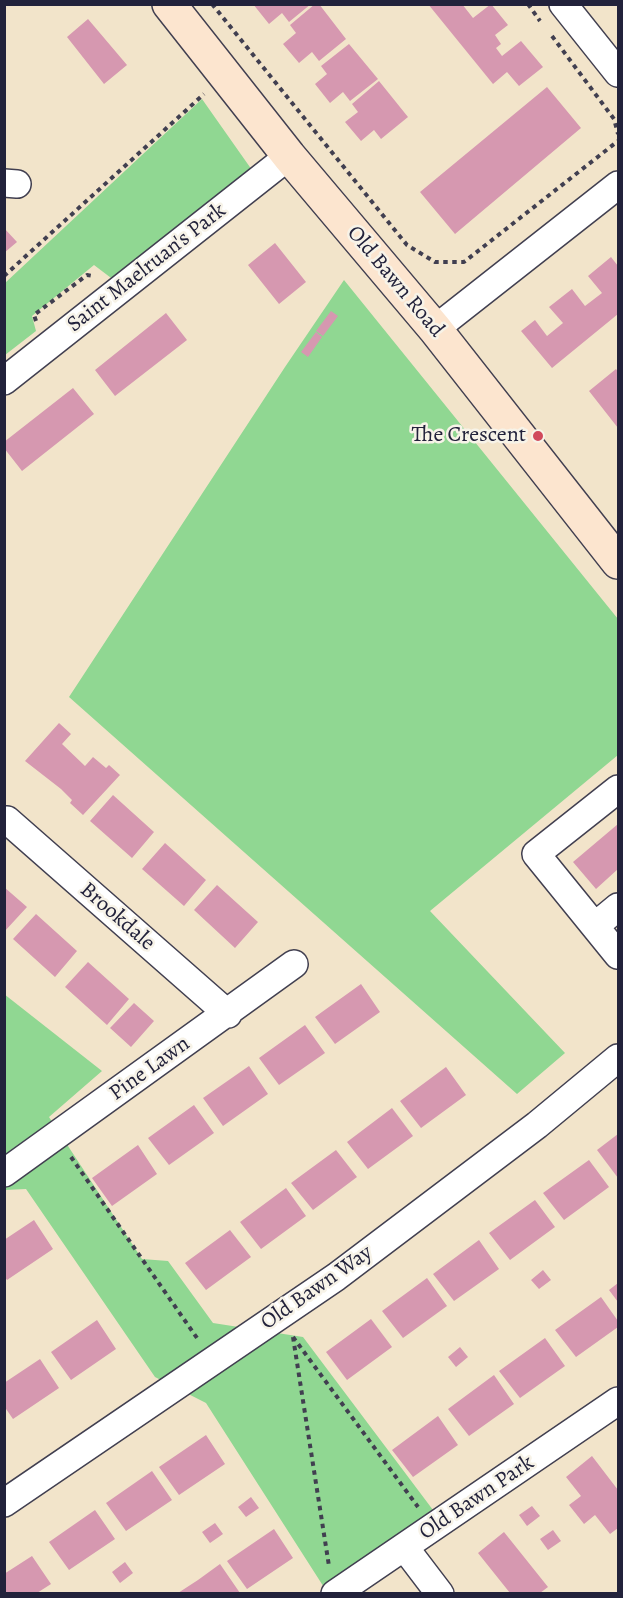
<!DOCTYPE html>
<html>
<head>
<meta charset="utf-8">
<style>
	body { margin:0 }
	#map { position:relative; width:623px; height:1598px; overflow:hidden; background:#f2e4ca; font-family:Alegreya,serif }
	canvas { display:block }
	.frame { position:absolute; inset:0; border:6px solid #22223b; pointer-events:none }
</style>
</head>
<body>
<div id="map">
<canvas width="623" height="1598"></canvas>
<div class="frame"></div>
</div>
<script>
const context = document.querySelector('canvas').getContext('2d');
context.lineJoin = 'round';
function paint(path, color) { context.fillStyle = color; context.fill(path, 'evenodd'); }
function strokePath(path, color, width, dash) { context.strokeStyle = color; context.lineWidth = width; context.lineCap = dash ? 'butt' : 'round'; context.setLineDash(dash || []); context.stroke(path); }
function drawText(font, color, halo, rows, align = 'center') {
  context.font = font + ' Alegreya,serif'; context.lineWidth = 5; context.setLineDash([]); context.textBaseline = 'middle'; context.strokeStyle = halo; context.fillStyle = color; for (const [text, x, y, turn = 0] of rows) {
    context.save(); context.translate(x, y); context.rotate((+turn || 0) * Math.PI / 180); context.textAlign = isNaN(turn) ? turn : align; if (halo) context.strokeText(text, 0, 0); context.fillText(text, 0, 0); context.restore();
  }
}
paint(new Path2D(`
	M202,99L259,180L123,287L94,265L32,316L36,331L5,355V283Z
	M344,280L618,619V755L430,911L565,1053L517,1094L69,697L285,367Z
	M4,994L102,1071L49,1117L142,1259L168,1261L213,1323L303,1337L433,1510L327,1592L206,1403L155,1377L26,1189L5,1190Z`), '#90d792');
paint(new Path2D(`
	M253,4H311L289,22L282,13L269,24Z
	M315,4H319L346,39L319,61L312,52L299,63L283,44L296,33L290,25Z
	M428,4H462L473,18L491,4L508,25L495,35L501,44L496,48L502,56L521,41L543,67L519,86L507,72L493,84Z
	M88,19L127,65L104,84L67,37Z
	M349,44L378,79L350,101L343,92L330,103L315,84L327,74L321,66Z
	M379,81L408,117L381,139L374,130L361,141L345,122L358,112L352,104Z
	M547,87L581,128L455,234L420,192Z
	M4,228L17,242L4,253Z
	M275,243L306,282L279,304L248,265Z
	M611,257L618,266V314L552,368L521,331L535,320L547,336L563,323L549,307L572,289L585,306L602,293L588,276Z
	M331,311L338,316L323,336L316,331Z
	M166,313L187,340L115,396L95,370Z
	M316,332L322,337L308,357L301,352Z
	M616,369L618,372V428L589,391Z
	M73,388L94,414L22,471L4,448V442Z
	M59,723L71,734L62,744L85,766L93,757L106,768L109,765L120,775L83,815L70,803L72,800L61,789L25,761Z
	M113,795L154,832L132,858L90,821Z
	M618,824V869L596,889L573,862Z
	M165,843L206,880L184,906L142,869Z
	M217,885L258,922L235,948L194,910Z
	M4,887L27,907L4,932Z
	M36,914L77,951L55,977L13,939Z
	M88,962L129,999L107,1025L65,987Z
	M361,984L380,1012L335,1044L315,1017Z
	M134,1003L154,1021L131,1047L110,1028Z
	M305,1025L325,1053L279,1085L259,1058Z
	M249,1066L268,1094L223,1126L203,1098Z
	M446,1067L466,1095L421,1128L400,1101Z
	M194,1105L214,1133L169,1165L148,1138Z
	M392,1108L413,1136L368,1169L347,1142Z
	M618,1134V1178L597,1150Z
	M138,1145L157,1174L112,1206L92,1178Z
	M336,1150L357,1177L313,1210L291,1183Z
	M589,1160L609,1187L564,1220L543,1193Z
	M286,1188L306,1216L261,1249L240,1222Z
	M535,1200L555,1227L510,1260L489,1233Z
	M34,1220L53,1249L7,1280L4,1276V1240Z
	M230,1230L251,1257L206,1290L185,1263Z
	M479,1240L499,1269L454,1301L433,1274Z
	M543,1270L551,1280L539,1289L531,1280Z
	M427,1278L447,1306L403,1338L382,1311Z
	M618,1283V1302L609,1290Z
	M601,1297L618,1321V1327L576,1357L555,1330Z
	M371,1319L392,1347L347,1380L326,1352Z
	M97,1320L116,1349L71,1380L51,1352Z
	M545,1338L565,1366L520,1398L499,1371Z
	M460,1347L468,1357L456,1367L448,1357Z
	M40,1359L59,1388L13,1419L4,1406V1383Z
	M494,1375L514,1404L469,1436L448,1409Z
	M438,1416L458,1445L413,1477L392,1450Z
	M206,1435L225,1464L179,1495L159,1467Z
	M592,1456L618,1490V1528L610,1534L595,1515L584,1524L569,1505L581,1496L566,1477Z
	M152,1471L172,1500L126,1531L106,1503Z
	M251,1497L259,1508L246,1517L238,1507Z
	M532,1506L540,1516L527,1526L519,1515Z
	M95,1510L115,1539L69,1570L49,1542Z
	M215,1523L223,1534L210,1543L202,1532Z
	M274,1529L293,1558L247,1589L227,1561Z
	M553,1530L561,1541L548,1550L540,1539Z
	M504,1532L548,1587L540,1593H510L478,1553Z
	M32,1556L51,1584L37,1593H4V1574Z
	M125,1562L133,1573L120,1583L112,1572Z
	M220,1564L240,1593H178L198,1580Z`), '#d698b0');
const street = new Path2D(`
	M563,4L618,73
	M4,183L17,184
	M435,329L618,185
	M4,381L289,156
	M618,789L536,854L618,955
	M7,820L228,1014
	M595,926L618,907
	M4,1173L294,964
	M4,1503L336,1277L537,1125L618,1058
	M405,1548L440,1594
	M335,1594L618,1401`);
const secondary = new Path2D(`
	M169,4L289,156L435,329L618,562`);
strokePath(street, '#413f50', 30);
strokePath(secondary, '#413f50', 36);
strokePath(new Path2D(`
	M212,4L407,245L435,262H464L618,141
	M528,4L540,21
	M552,36L614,119L618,134
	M4,276L204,94
	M36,321L34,315L87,275L93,276
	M71,1157L197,1338
	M293,1337L329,1566
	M293,1337L418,1507`), '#413f50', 4, [4.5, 4.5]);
strokePath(street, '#fff', 27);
strokePath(secondary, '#fce5cf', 33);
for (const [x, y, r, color] of [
	[538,436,6,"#d1495b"]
]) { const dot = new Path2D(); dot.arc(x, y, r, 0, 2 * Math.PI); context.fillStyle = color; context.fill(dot); strokePath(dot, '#f7f3e8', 2); }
drawText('22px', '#22223b', '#f7f3e8', [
	["Saint Maelruan's Park",147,268,-38],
	["Old Bawn Road",395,282,50],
	["Brookdale",117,917,41],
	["Pine Lawn",150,1069,-36],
	["Old Bawn Way",317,1288,-35],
	["Old Bawn Park",477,1498,-34]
]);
drawText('22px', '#22223b', '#f7f3e8', [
	["The Crescent",526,436]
], 'right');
</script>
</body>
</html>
